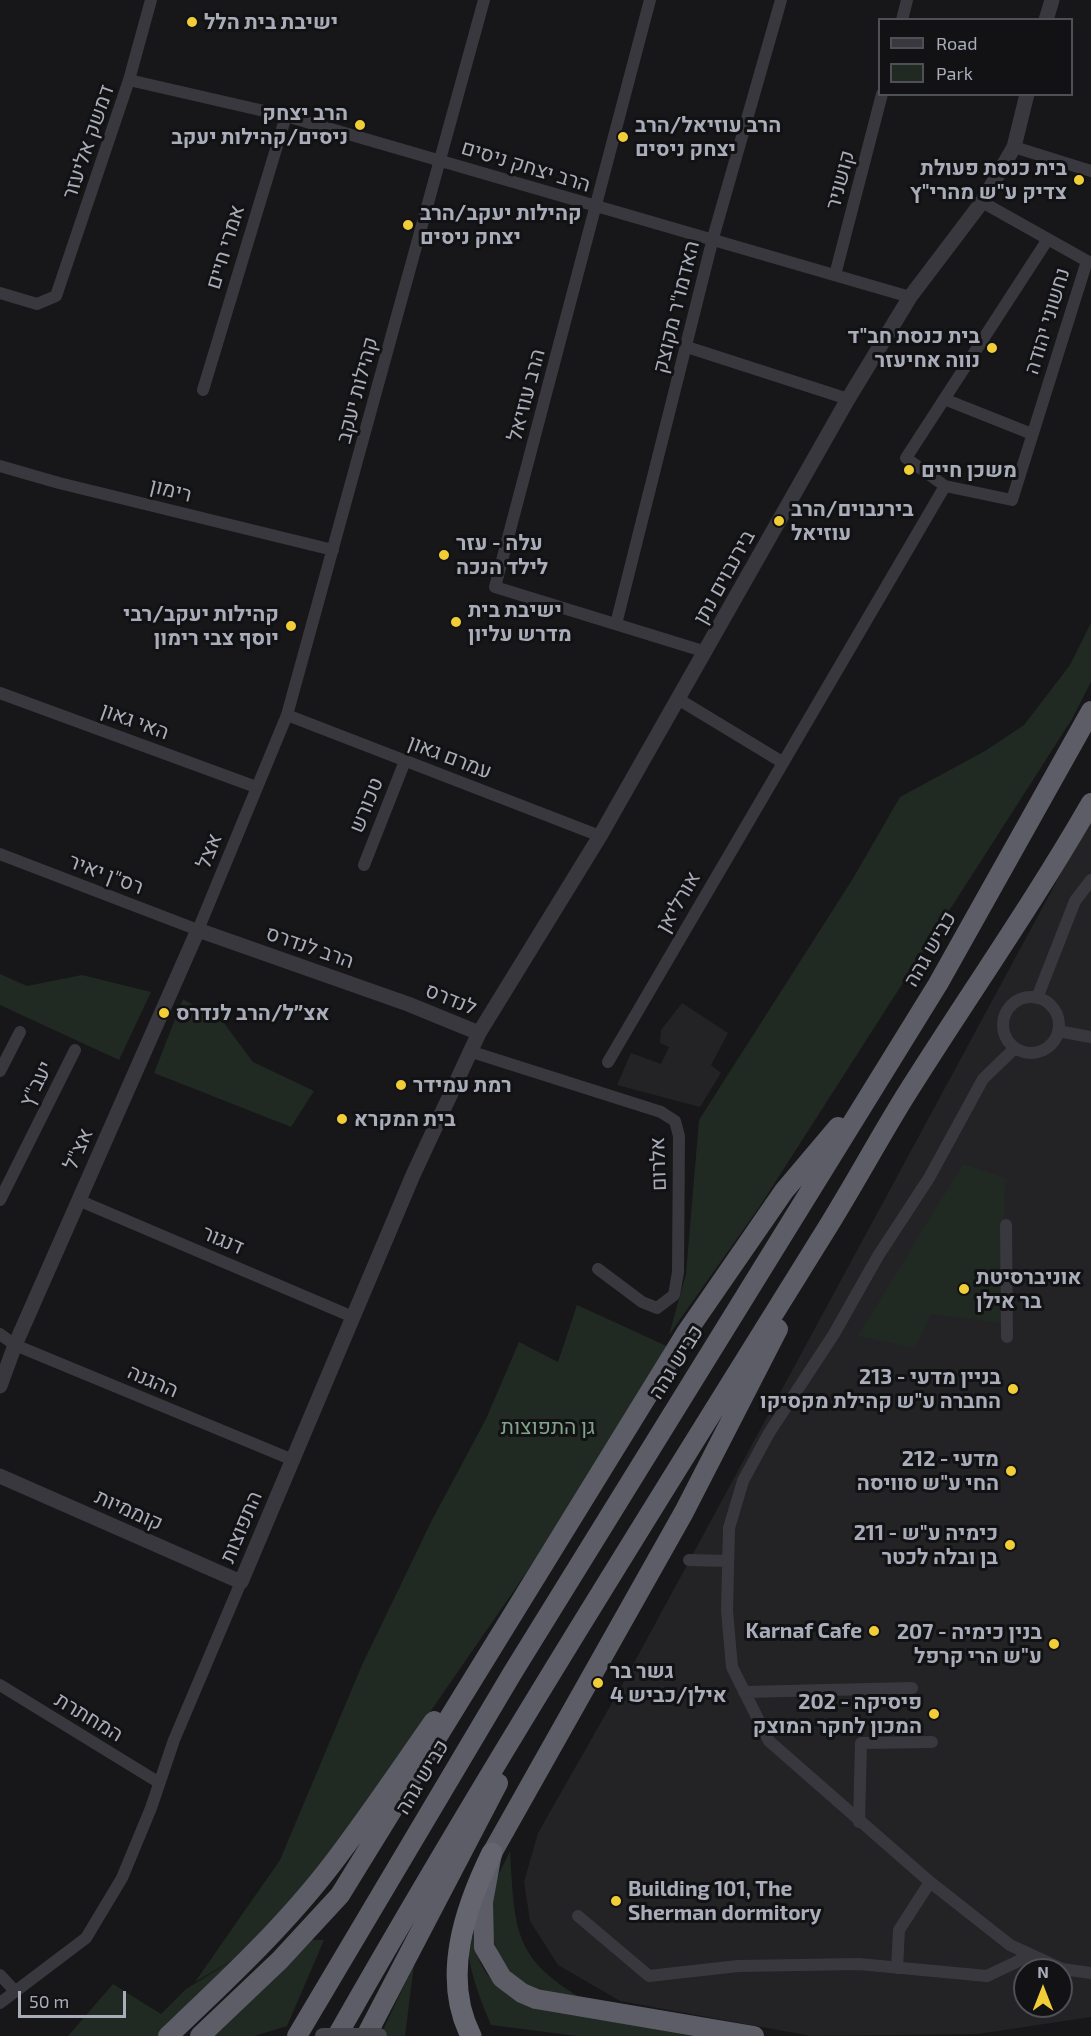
<!DOCTYPE html>
<html>
<head>
<meta charset="utf-8">
<style>
	body { margin:0 }
	#map { position:relative; width:1091px; height:2036px; overflow:hidden; background:#171719; font-family:"Exo 2",sans-serif }
	canvas { display:block }
	.legend { position:absolute; left:878px; top:18px; width:195px; height:78px; box-sizing:border-box; background:#121214; border:2px solid #4e5056; margin:0; padding:8px 10px; list-style:none; font-size:18px; color:#a9acb9 }
	.legend li { display:flex; align-items:center; gap:12px; height:30px }
	.legend b { width:30px; border:2px solid #4e5056 }
	.north { position:absolute; left:1013px; top:1958px; width:60px; height:60px; box-sizing:border-box; background:#121214; border:2px solid #4e5056; border-radius:50%; rotate:0deg; font-size:16px; font-weight:700; line-height:24px; text-align:center; color:#a9acb9 }
	.north::after { content:''; display:block; margin:auto; width:21px; height:27px; background:#f1ce37; clip-path:polygon(50% 0,100% 100%,50% 72%,0 100%) }
	.scale { position:absolute; left:18px; top:1991px; width:108px; height:27px; box-sizing:border-box; border:3px solid #a9acb9; border-top:0; padding-left:8px; font-size:18px; line-height:21px; white-space:nowrap; color:#a9acb9; -webkit-text-stroke:4px #121214; paint-order:stroke }
</style>
</head>
<body>
<div id="map">
<canvas width="1091" height="2036"></canvas>
<ul class="legend">
<li><b style="height:8px;background:#38383e"></b>Road</li>
<li><b style="height:16px;background:#212923"></b>Park</li>
</ul>
<div class="north">N</div>
<div class="scale">50 m</div>
</div>
<script>
const context = document.querySelector('canvas').getContext('2d');
context.lineJoin = 'round';
function paint(path, color) { context.fillStyle = color; context.fill(path, 'evenodd'); }
function strokePath(path, color, width, dash) { context.strokeStyle = color; context.lineWidth = width; context.lineCap = dash ? 'butt' : 'round'; context.setLineDash(dash || []); context.stroke(path); }
function drawText(font, color, halo, rows, align = 'center') {
  context.font = font + ' "Exo 2",Heebo,sans-serif'; context.lineWidth = 6; context.setLineDash([]); context.textBaseline = 'middle'; context.strokeStyle = halo; context.fillStyle = color; for (const [text, x, y, turn = 0] of rows) {
    context.save(); context.translate(x, y); context.rotate((+turn || 0) * Math.PI / 180); context.textAlign = isNaN(turn) ? turn : align; if (halo) context.strokeText(text, 0, 0); context.fillText(text, 0, 0); context.restore();
  }
}
paint(new Path2D(`
	M1091,813V2017L978,2034L811,2036L620,2001L558,1965L530,1921L524,1882L538,1833L621,1687L1052,890ZM1025,1970H1061V2006H1025Z
	M682,1003L728,1033L711,1065L721,1073L700,1107L617,1085L631,1053L661,1064L669,1047L660,1043L661,1030Z`), '#232326');
paint(new Path2D(`
	M1091,623V682L1072,719L758,1209L669,1335L686,1274L699,1120L852,880L900,797L985,751L1024,725L1070,665Z
	M0,974L27,986L82,975L151,992L119,1060L0,1005Z
	M183,999L224,1023L253,1062L314,1091L291,1127L154,1073Z
	M963,1164L1005,1178L1001,1323L931,1314L915,1348L858,1336Z
	M577,1305L671,1348L560,1524L343,1838L302,1891L241,1955L195,1982L280,1860L362,1665L431,1522L486,1419L519,1342L558,1362Z
	M510,1851C515,1933 513,1960 590,2003C569,1998 547,1995 528,1986C491,1969 484,1915 496,1880C500,1870 506,1861 510,1851Z
	M472,1934C478,1970 492,1986 524,2003L704,2036H577L491,2025C483,2006 460,1952 472,1934Z
	M311,1940H324L287,2026L254,2036H213Z
	M238,1957L164,2036H68L113,1984L161,2014L186,1989Z
	M414,1965L405,2036H380Z`), '#212923');
strokePath(new Path2D(`
	M650,0L495,587L706,652
	M902,20L907,0
	M129,80L286,116L910,297
	M1014,147L1091,171
	M982,202L1087,261L1012,500L945,486L906,458L1048,239
	M835,275L882,94
	M0,293L37,304L56,296L129,80L151,0
	M687,347L848,399
	M203,390L286,116
	M944,399L1032,434
	M0,466L59,483L333,550
	M616,624L713,238L781,0
	M0,693L256,787
	M678,699L782,762
	M287,715L600,836
	M0,854L198,930L287,715L484,0
	M364,865L405,761
	M1003 1025a28 28 0 1 1 56 0a28 28 0 1 1-56 0Z
	M1037,998L1075,901L1091,880
	M1058,1031L1091,1037
	M1015,1048L983,1079L929,1178L878,1256L834,1334L769,1433L743,1481L729,1528L727,1611L732,1667L769,1741L930,1882L1010,1945L1062,1969L1091,1973
	M469,1051L661,1112L675,1121L679,1136L678,1272L674,1295L657,1308L642,1302L598,1269
	M608,1062L945,486
	M0,1071L20,1032
	M0,1200L75,1050
	M78,1200L353,1317
	M1006,1225L1007,1337
	M0,1334L15,1345L293,1460
	M689,1560L728,1561
	M0,1685L158,1782
	M744,1692L912,1688
	M859,1822L861,1743L932,1742
	M578,1916L649,1976L738,1966L859,1964L987,1976L1031,1955
	M897,1968L899,1930L930,1882
	M0,1975L15,1991
	M0,2003L86,1938L122,1878L151,1808L174,1740L241,1582`), '#38383e', 12);
strokePath(new Path2D(`
	M1046,20L1052,0
	M0,1386L15,1345L198,930L408,1004L479,1033
	M0,1476L241,1582L413,1175L479,1033L600,836L848,399L910,297L982,202L1014,147L1027,94`), '#38383e', 15);
strokePath(new Path2D(`
	M168,2036C226,1981 285,1926 333,1863C368,1817 401,1768 434,1721
	M200,2036L280,1960L340,1895L686,1333L784,1191L838,1127
	M297,2036L513,1672L938,984L1091,711
	M337,2036C490,1766 656,1504 819,1241C849,1194 875,1145 904,1098C966,999 1033,904 1091,803
	M366,2036L498,1783
	M754,2036L536,1999L522,1993L502,1978L484,1947L483,1902L492,1853L684,1512L778,1329`), '#5c5d66', 20);
strokePath(new Path2D(`
	M471,2036C441,1977 465,1908 492,1853`), '#64656f', 21);
strokePath(new Path2D(`
	M323,2036H379`), '#46474e', 16);
for (const [x, y, r, color] of [
	[192,22,6,"#f1ce37"],
	[360,125,6,"#f1ce37"],
	[623,137,6,"#f1ce37"],
	[1079,180,6,"#f1ce37"],
	[408,225,6,"#f1ce37"],
	[992,348,6,"#f1ce37"],
	[909,470,6,"#f1ce37"],
	[779,521,6,"#f1ce37"],
	[444,555,6,"#f1ce37"],
	[456,622,6,"#f1ce37"],
	[291,626,6,"#f1ce37"],
	[164,1013,6,"#f1ce37"],
	[401,1085,6,"#f1ce37"],
	[342,1119,6,"#f1ce37"],
	[964,1289,6,"#f1ce37"],
	[1013,1389,6,"#f1ce37"],
	[1011,1471,6,"#f1ce37"],
	[1010,1545,6,"#f1ce37"],
	[874,1631,6,"#f1ce37"],
	[1054,1644,6,"#f1ce37"],
	[598,1683,6,"#f1ce37"],
	[934,1714,6,"#f1ce37"],
	[616,1901,6,"#f1ce37"]
]) { const dot = new Path2D(); dot.arc(x, y, r, 0, 2 * Math.PI); context.fillStyle = color; context.fill(dot); strokePath(dot, '#121214', 2); }
drawText('bold 21px', '#a9acb9', '#121214', [
	["ישיבת בית הלל",204,22],
	["הרב יצחק",348,113,"right"],
	["ניסים/קהילות יעקב",348,137,"right"],
	["הרב עוזיאל/הרב",635,125],
	["יצחק ניסים",635,149],
	["בית כנסת פעולת",1067,168,"right"],
	["צדיק ע\"ש מהרי\"ץ",1067,192,"right"],
	["קהילות יעקב/הרב",420,213],
	["יצחק ניסים",420,237],
	["בית כנסת חב\"ד",980,336,"right"],
	["נווה אחיעזר",980,360,"right"],
	["משכן חיים",921,470],
	["בירנבוים/הרב",791,509],
	["עוזיאל",791,533],
	["עלה - עזר",456,543],
	["לילד הנכה",456,567],
	["ישיבת בית",468,610],
	["מדרש עליון",468,634],
	["קהילות יעקב/רבי",279,614,"right"],
	["יוסף צבי רימון",279,638,"right"],
	["אצ״ל/הרב לנדרס",176,1013],
	["רמת עמידר",413,1085],
	["בית המקרא",354,1119],
	["אוניברסיטת",976,1277],
	["בר אילן",976,1301],
	["213 - בניין מדעי",1001,1377,"right"],
	["החברה ע\"ש קהילת מקסיקו",1001,1401,"right"],
	["212 - מדעי",999,1459,"right"],
	["החי ע\"ש סוויסה",999,1483,"right"],
	["211 - כימיה ע\"ש",998,1533,"right"],
	["בן ובלה לכטר",998,1557,"right"],
	["Karnaf Cafe",862,1631,"right"],
	["207 - בנין כימיה",1042,1632,"right"],
	["ע\"ש הרי קרפל",1042,1656,"right"],
	["גשר בר",610,1671],
	["אילן/כביש 4",610,1695],
	["202 - פיסיקה",922,1702,"right"],
	["המכון לחקר המוצק",922,1726,"right"],
	["Building 101, The",628,1889],
	["Sherman dormitory",628,1913]
], 'left');
drawText('21px', '#a9acb9', '#121214', [
	["דמשק אליעזר",88,142,-71],
	["הרב יצחק ניסים",526,166,17],
	["קושניר",840,180,-75],
	["אמרי חיים",225,247,-73],
	["האדמו\"ר מקוצק",676,307,-76],
	["נחשוני יהודה",1047,321,-73],
	["קהילות יעקב",357,390,-75],
	["הרב עוזיאל",526,395,-75],
	["רימון",171,490,14],
	["בירנבוים נתן",724,577,-61],
	["האי גאון",135,721,20],
	["עמרם גאון",450,757,21],
	["טכורש",366,805,-68],
	["אצל",209,851,-68],
	["רס\"ן יאיר",106,874,21],
	["אורליאן",678,902,-60],
	["הרב לנדרס",310,947,19],
	["כביש גהה",930,949,-60],
	["לנדרס",451,999,22],
	["יעב\"ץ",36,1084,-63],
	["אצ\"ל",78,1149,-66],
	["אלרום",658,1164,-92],
	["דנגור",223,1240,23],
	["כביש גהה",676,1362,-58],
	["ההגנה",153,1381,23],
	["קוממיות",129,1510,24],
	["התפוצות",241,1527,-67],
	["המחתרת",89,1717,31],
	["כביש גהה",422,1777,-59]
]);
drawText('21px', '#80a488', '#121214', [
	["גן התפוצות",548,1427]
]);
</script>
</body>
</html>
